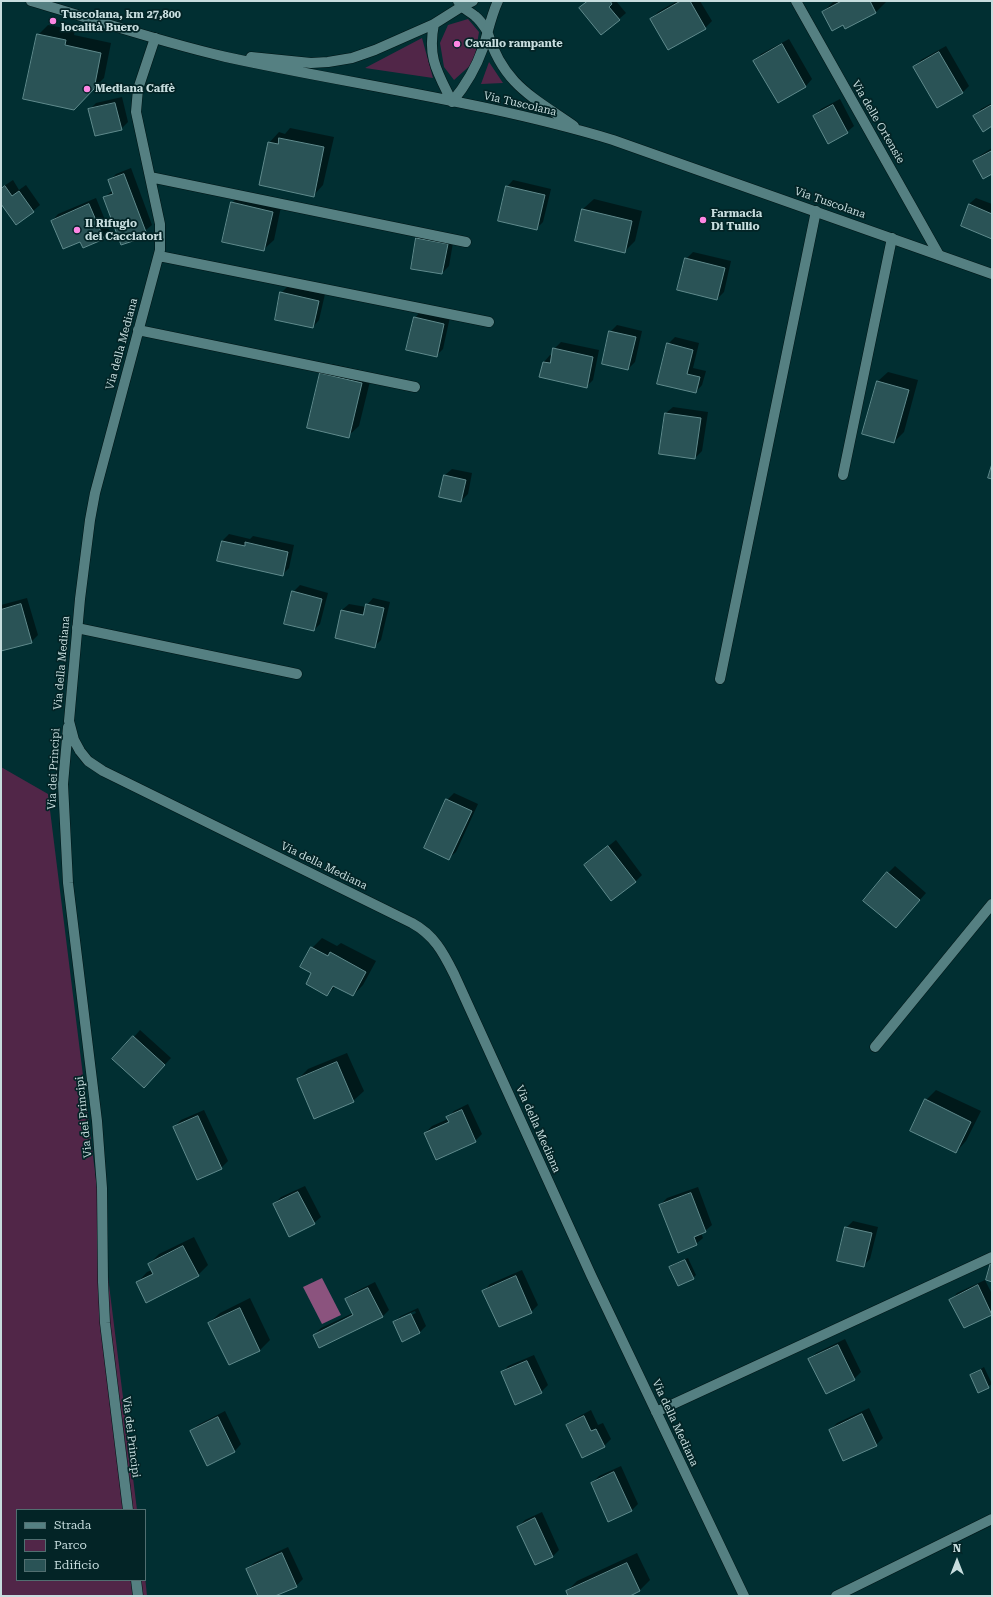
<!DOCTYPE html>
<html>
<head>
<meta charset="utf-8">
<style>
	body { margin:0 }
	#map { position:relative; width:993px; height:1597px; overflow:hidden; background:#012f32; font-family:"Roboto Serif",serif }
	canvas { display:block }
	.frame { position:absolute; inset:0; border:2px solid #c7ddde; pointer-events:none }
	.legend { position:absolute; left:16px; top:1509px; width:130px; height:72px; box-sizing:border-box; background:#032426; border:1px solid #516e70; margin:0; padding:5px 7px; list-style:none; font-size:12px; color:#c7ddde }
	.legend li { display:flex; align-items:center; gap:8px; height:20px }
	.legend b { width:20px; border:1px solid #516e70 }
	.north { position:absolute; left:937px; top:1541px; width:40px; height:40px; -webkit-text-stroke:3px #032426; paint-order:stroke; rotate:0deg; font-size:11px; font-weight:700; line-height:16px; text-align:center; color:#c7ddde }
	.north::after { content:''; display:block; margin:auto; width:14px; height:18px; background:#c7ddde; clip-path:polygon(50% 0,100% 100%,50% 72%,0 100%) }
</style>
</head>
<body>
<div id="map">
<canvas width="993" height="1597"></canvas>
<div class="frame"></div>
<ul class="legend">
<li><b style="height:5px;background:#558082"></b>Strada</li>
<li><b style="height:11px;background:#512648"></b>Parco</li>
<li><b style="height:11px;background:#2a5356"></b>Edificio</li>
</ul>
<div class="north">N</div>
</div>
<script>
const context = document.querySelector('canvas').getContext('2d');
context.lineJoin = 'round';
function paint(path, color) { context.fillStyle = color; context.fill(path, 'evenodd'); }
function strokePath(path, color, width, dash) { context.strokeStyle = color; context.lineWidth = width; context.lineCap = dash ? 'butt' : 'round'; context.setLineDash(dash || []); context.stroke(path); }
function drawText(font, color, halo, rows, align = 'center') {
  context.font = font + ' "Roboto Serif",serif'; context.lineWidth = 3.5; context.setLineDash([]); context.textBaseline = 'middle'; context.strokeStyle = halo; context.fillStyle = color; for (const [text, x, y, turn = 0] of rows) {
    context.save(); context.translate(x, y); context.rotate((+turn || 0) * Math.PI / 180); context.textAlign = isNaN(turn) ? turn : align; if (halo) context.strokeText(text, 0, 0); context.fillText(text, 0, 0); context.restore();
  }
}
paint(new Path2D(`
	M468,19L479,32L474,62L454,80L444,67L440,43L448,25Z
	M422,38L433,78L365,68Z
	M489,62L503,83L481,84Z
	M1,767L48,794L137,1510H17V1580H145V1576L147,1596H1Z`), '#512648');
paint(new Path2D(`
	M322,1278L341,1315L322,1324L303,1287Z`), '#8b537e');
paint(new Path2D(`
	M588,1H616L626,13L619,19Z
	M677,1H700L712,21L705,28L651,19L658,12Z
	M834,1H885L886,2L876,12L843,24L823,12Z
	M48,25L75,30L74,35L111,43L104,78L73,109L38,35Z
	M789,39L812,79L806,86L778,102L755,61L761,54Z
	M946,46L969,86L963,92L914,67L921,60Z
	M122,97L128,122L121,129L89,110L96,103Z
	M840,99L854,126L847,132L814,116L821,109Z
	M992,103V125L975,116L981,109Z
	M290,128L334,137L323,185L313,196L269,143L279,132L285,134Z
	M992,148V172L974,161L981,155Z
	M131,168L152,225L135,239L104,198L113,190L109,181L116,174Z
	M13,180L19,190L26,185L40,205L33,211L1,202V188Z
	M513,180L551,189L543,222L536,229L507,187Z
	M242,192L282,202L274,240L263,250L232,203Z
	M96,198L110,232L104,238L84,247L81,240L52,221L58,214Z
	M976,198L992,204V238L969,204Z
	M594,199L642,211L635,241L624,252L576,240L583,209Z
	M424,232L454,237L449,266L442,273L417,239Z
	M693,252L731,261L724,292L717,299L686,259Z
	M288,286L325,294L319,320L313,327L281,293Z
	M421,311L450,317L443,349L436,356L415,318Z
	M617,325L642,331L635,362L628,369L610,332Z
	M675,337L699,343L693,368L706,371L702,385L696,392L668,344Z
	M561,342L599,350L593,380L586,387L544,362L550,355L552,356L554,349Z
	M332,364L372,373L359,426L348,436L321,374Z
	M888,372L918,380L904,432L894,442L877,382Z
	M673,407L708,412L702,451L695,458L666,413Z
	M452,469L472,473L468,494L461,501L445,475Z
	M229,534L250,539L253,536L294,545L289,568L282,575L218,560L222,541Z
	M300,585L328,593L320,624L314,630L293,592Z
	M27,598L38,635L31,642L1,646V605Z
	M373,598L390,602L381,640L374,647L336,638L342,610L349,604L366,607L367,605Z
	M454,793L478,804L456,852L449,858L447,800Z
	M616,840L642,875L635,882L585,865Z
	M895,866L926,893L896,927L888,873Z
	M322,938L337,946L341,943L376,961L363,985L353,995L336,986L327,995L313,973L312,948Z
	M140,1030L171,1058L150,1080L134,1037Z
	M347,1053L364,1091L353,1101L298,1079L308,1069Z
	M936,1090L981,1111L966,1141L956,1152L926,1100Z
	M468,1104L482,1134L475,1141L425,1133L432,1126L448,1119V1117L454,1111Z
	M204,1110L228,1161L221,1168L174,1127L181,1120Z
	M305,1186L321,1217L314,1223L274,1204L281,1197Z
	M698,1187L712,1225L705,1231L701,1233L703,1238L696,1244L660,1205L667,1198Z
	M853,1221L878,1227L870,1259L863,1266L846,1228Z
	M194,1237L208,1265L198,1275L137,1283L147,1272L152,1270L149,1264L159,1254Z
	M688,1258L696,1275L693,1278L670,1267L673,1264Z
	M522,1270L538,1305L531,1312L484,1291L490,1284Z
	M985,1280L992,1294V1314L965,1327L951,1300L957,1293Z
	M375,1282L389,1310L382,1317L314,1335L321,1328L353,1313L347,1299L353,1293Z
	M250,1298L270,1340L260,1350L229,1364L209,1323L220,1313Z
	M418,1308L426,1326L419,1333L394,1322L401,1316ZM415,1311L416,1313L401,1320V1317Z
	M845,1339L861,1372L854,1379L809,1360L816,1353Z
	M534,1355L548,1385L541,1392L502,1373L508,1366Z
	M984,1367L992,1384L978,1392L971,1375Z
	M869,1408L883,1438L876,1445L830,1430L837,1423Z
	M591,1410L598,1425L603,1423L611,1439L604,1446L567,1425L574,1419Z
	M225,1411L241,1444L235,1451L208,1464L191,1431L198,1425Z
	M621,1466L638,1504L632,1510L592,1483L599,1476Z
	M542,1512L559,1550L553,1556L518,1527L525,1520Z
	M288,1547L303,1579L296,1586L273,1596H259L247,1569L254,1563Z
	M637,1553L650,1580L640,1590L628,1596H569L567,1591L577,1581Z`), '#0007');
const building = new Path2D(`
	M588,1H610L612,4L609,7L620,20L601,35L579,8Z
	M681,1H690L706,29L668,50L650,19Z
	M842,1H870L876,13L845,29L843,25L832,31L822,12Z
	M37,34L66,40L65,45L101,53L94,89L74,110L23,99Z
	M782,44L806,87L778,103L753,61Z
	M939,52L963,93L937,108L913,67Z
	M115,103L122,130L95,136L88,109Z
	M833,105L848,133L828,144L813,116Z
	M992,105V126L983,132L973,116Z
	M279,138L324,147L314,197L259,185L268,142L278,144Z
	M992,151V174L983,179L973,161Z
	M124,174L146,232L134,236L136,240L121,245L103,197L113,194L108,180Z
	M5,186L12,196L19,191L34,212L16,225L1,204V189Z
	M506,186L545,195L537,230L498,221Z
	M231,202L273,212L264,251L222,242Z
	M89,204L104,239L83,248L80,242L63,249L51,221Z
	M969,204L992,214V239L961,226Z
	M582,209L632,221L625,253L575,241Z
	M416,238L448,244L442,274L411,269Z
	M685,258L725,268L717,300L677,290Z
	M280,292L319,301L313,328L275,320Z
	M414,317L444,324L437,357L406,350Z
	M609,331L636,337L628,370L602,364Z
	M667,343L693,350L687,374L700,377L696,393L657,384Z
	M553,348L593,357L587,388L539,377L543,362L550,363Z
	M320,373L362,383L349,438L307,428Z
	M877,381L909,390L894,443L862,434Z
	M665,413L701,418L695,459L659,454Z
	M992,464V479L988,478Z
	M444,475L466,480L461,502L439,497Z
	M222,541L245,546V542L288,552L283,576L217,561Z
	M292,591L322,599L314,631L284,624Z
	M21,604L32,643L1,651V610Z
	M366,604L384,608L375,648L335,638L341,610L363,615Z
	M446,799L472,811L449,860L424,848Z
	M608,846L636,882L611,901L584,865Z
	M887,872L920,900L896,928L863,901Z
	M311,947L328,956L330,952L366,972L353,996L333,986L327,996L306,984L311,973L300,967Z
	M133,1036L165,1065L144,1088L112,1059Z
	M337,1062L354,1102L314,1119L297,1079Z
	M925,1099L971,1122L956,1153L910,1131Z
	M462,1110L476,1142L436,1160L424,1133L449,1122L446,1117Z
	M198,1116L222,1169L197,1180L173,1127Z
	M298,1192L315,1224L289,1237L273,1204Z
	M691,1193L706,1232L694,1237L697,1245L678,1253L659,1205Z
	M845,1227L872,1233L864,1267L837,1261Z
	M183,1246L199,1276L146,1303L136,1282L153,1274L148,1264Z
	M685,1260L694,1279L678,1286L669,1267Z
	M991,1262L992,1263V1282L986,1280Z
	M516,1276L532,1313L499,1327L482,1291Z
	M978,1285L992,1315L964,1328L949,1300Z
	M368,1288L383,1317L319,1348L313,1335L353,1315L345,1299Z
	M240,1308L260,1351L229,1365L208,1323Z
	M411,1314L420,1333L402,1342L393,1322Z
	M838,1345L855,1380L826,1394L808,1359Z
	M527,1361L542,1393L515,1405L501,1372Z
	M981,1370L989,1388L978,1393L970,1375Z
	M862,1414L877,1446L843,1461L829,1430Z
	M584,1416L591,1431L596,1429L605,1447L582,1458L566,1425Z
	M218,1417L235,1452L207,1466L190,1431Z
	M614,1472L632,1511L608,1522L591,1483Z
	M535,1518L553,1557L535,1565L517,1527Z
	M282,1553L297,1587L275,1596H258L246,1569Z
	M627,1563L640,1591L630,1596H568L566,1591Z`);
paint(building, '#2a5356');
strokePath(building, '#5f8a8c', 1);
const lane = new Path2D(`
	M843,475L892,238
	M77,628L297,674
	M720,679L816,211
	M875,1047L992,904
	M836,1596L992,1519`);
const street = new Path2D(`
	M458,1C462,9 468,10 475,16C480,20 484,26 487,31
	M796,1L939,255
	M155,38L138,89L136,112L160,224V250L95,493L90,520L80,599L69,721L74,740L80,751L88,761L103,771L412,923C434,935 443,952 454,974L591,1275L744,1596
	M150,177L466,242
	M159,256L489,322
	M138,330L415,387
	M68,727L63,784L68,883L97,1121L102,1188L103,1282L105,1323L128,1510
	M656,1412L992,1257
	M136,1580L138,1596`);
const secondary = new Path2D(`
	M31,1C96,20 160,42 226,57C355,85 487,102 613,140L992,274
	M434,24C427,58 438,73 452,102
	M487,31C503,84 531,96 574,126
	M251,57L311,63L328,62L352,58L375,50L434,24L461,7L473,1
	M452,102C466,85 476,68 483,48C488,32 491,16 498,1`);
strokePath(lane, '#011516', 11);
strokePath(street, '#011516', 11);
strokePath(secondary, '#011516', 11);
strokePath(lane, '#558082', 10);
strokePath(street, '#558082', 10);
strokePath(secondary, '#558082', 10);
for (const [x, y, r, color] of [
	[53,21,4,"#fd86e3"],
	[457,44,4,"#fd86e3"],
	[87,89,4,"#fd86e3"],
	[703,220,4,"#fd86e3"],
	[77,230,4,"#fd86e3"]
]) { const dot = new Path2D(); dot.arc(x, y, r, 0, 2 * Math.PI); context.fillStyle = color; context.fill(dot); strokePath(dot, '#032426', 1.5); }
drawText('bold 11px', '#c7ddde', '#032426', [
	["Tuscolana, km 27,800",61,15],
	["località Buero",61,28],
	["Cavallo rampante",465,44],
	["Mediana Caffè",95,89],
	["Farmacia",711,214],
	["Di Tullio",711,227],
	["Il Rifugio",85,224],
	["dei Cacciatori",85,237]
], 'left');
drawText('11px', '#c7ddde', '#032426', [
	["Via Tuscolana",520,104,13],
	["Via delle Ortensie",878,122,60],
	["Via Tuscolana",830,203,19],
	["Via della Mediana",122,344,-75],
	["Via della Mediana",62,663,-85],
	["Via dei Principi",54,769,-87],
	["Via della Mediana",324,866,26],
	["Via dei Principi",84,1117,-96],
	["Via della Mediana",538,1129,66],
	["Via della Mediana",675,1423,65],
	["Via dei Principi",131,1437,83]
]);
</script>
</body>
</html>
